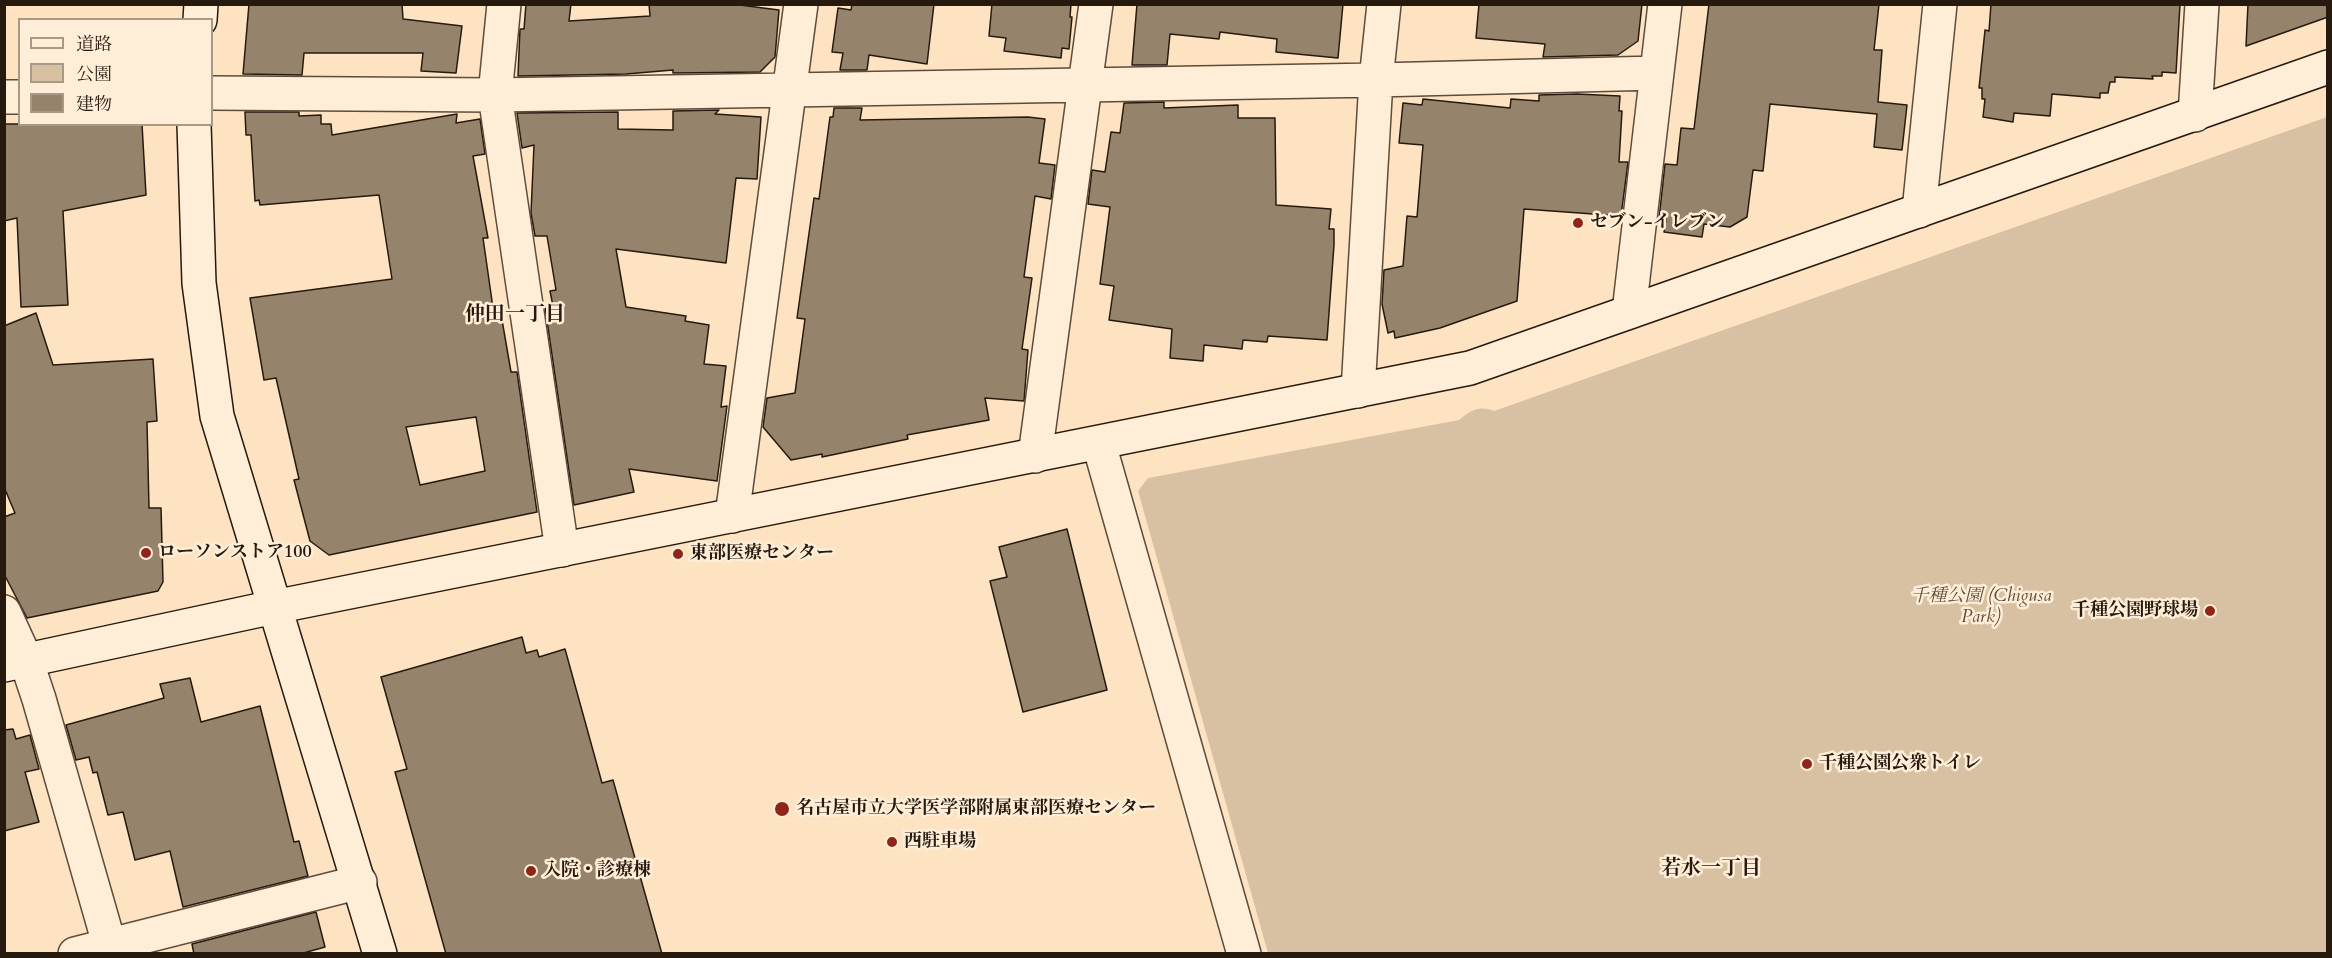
<!DOCTYPE html>
<html>
<head>
<meta charset="utf-8">
<style>
	body { margin:0 }
	#map { position:relative; width:2332px; height:958px; overflow:hidden; background:#fde3c1; font-family:Cardo,"Noto Serif JP",serif }
	canvas { display:block }
	.frame { position:absolute; inset:0; border:6px solid #261a0f; pointer-events:none }
	.legend { position:absolute; left:18px; top:18px; width:195px; height:108px; box-sizing:border-box; background:#feedd7; border:2px solid #a89987; margin:0; padding:8px 10px; list-style:none; font-size:18px; color:#261a0f }
	.legend li { display:flex; align-items:center; gap:12px; height:30px }
	.legend b { width:30px; border:2px solid #a89987 }
</style>
</head>
<body>
<div id="map">
<canvas width="2332" height="958"></canvas>
<div class="frame"></div>
<ul class="legend">
<li><b style="height:8px;background:#feedd7"></b>道路</li>
<li><b style="height:16px;background:#d8c1a3"></b>公園</li>
<li><b style="height:16px;background:#96836c"></b>建物</li>
</ul>
</div>
<script>
const context = document.querySelector('canvas').getContext('2d');
context.lineJoin = 'round';
function paint(path, color) { context.fillStyle = color; context.fill(path, 'evenodd'); }
function strokePath(path, color, width, dash) { context.strokeStyle = color; context.lineWidth = width; context.lineCap = dash ? 'butt' : 'round'; context.setLineDash(dash || []); context.stroke(path); }
function drawText(font, color, halo, rows, align = 'center') {
  context.font = font + ' Cardo,"Noto Serif JP",serif'; context.lineWidth = 5; context.setLineDash([]); context.textBaseline = 'middle'; context.strokeStyle = halo; context.fillStyle = color; for (const [text, x, y, turn = 0] of rows) {
    context.save(); context.translate(x, y); context.rotate((+turn || 0) * Math.PI / 180); context.textAlign = isNaN(turn) ? turn : align; if (halo) context.strokeText(text, 0, 0); context.fillText(text, 0, 0); context.restore();
  }
}
paint(new Path2D(`
	M2327,117V953H1268L1138,491L1148,478L1459,420C1470,411 1479,405 1494,411Z`), '#d8c1a3');
const building = new Path2D(`
	M249,4H402L403,19L462,26L456,73L421,71L423,53H304L302,75L243,74Z
	M526,4H571L569,21L650,16L649,4H732L779,10L775,57L760,72L673,73V70L626,74L518,76L520,29H524Z
	M852,4H934L927,64L869,55L867,70H840L843,53L832,52L838,8L851,10Z
	M992,4H1071L1070,17H1072L1069,49L1062,48L1061,58L1004,51L1006,38L989,36Z
	M1137,4H1343L1338,58L1276,52L1277,39L1220,32L1219,39L1170,34L1167,65H1132Z
	M1479,4H1642L1638,41L1618,55L1543,57L1545,44L1476,38Z
	M1709,4H1879L1874,50H1882L1878,102L1907,105L1902,150L1874,147L1877,114L1770,104L1763,171L1753,170L1747,217L1730,227L1704,224L1702,237L1664,232L1666,219H1659L1665,164L1677,165L1681,128L1694,129Z
	M1991,4H2180L2176,73L2162,72V76H2152L2153,79L2115,77V82H2110L2108,93H2100V98L2052,94L2050,116L2014,113L2013,122L1983,117L1985,99H1982V88H1979L1985,30L1989,31Z
	M2248,4H2328V17L2246,46Z
	M1577,94L1620,96L1619,111H1622L1619,162H1628L1621,216L1524,209L1517,301L1440,328L1395,338L1394,331L1388,333L1382,304L1384,270L1403,266L1407,216L1417,217L1423,145L1399,143L1403,103L1422,105L1423,99L1510,108L1511,99L1539,101V95Z
	M1164,102V108L1238,105V118H1275L1276,205L1331,209L1329,229H1334V245L1327,340L1268,336L1267,342L1243,340L1242,349L1204,345L1203,361L1170,358L1172,329L1109,320L1114,286L1100,284L1110,207L1088,204L1092,170L1105,172L1111,132L1120,133L1124,103Z
	M834,108H862L860,120L1028,117L1045,119L1039,163L1055,165L1051,199L1035,196L1024,277L1032,278L1022,349L1028,350L1024,401L985,398L989,420L907,435L908,439L822,457V454L791,460L763,427L767,398L795,393L805,319L797,318L814,198L819,199L830,117H833Z
	M719,110L715,114L761,117L757,179L736,178L726,263L616,249L626,307L686,316L685,321L709,325L704,364L726,366L721,407L727,406L717,481L629,469L634,492L574,505L545,307L553,306L550,291L556,290L547,236H535L531,213L534,145L522,148L517,113L618,112V129L673,130V111Z
	M245,112H299V116L321,115V124H331L332,135L457,114L456,123L480,119L485,154L473,156L488,238H483L494,315L501,314L511,372H517L537,512L329,555L310,541L294,480L299,479L276,378L264,380L250,298L392,279L379,195L260,205L259,200L255,201L251,135H246ZM476,417L485,471L420,485L406,427Z
	M4,124H142L146,195L63,211L68,305L21,307L17,218L4,221Z
	M36,313L53,365L153,359L157,421L147,422L149,508H161L163,582L158,591L27,618L4,574V517L15,513L4,487V326Z
	M1067,529L1107,690L1023,712L990,581L1007,577L999,547Z
	M522,637L526,653L537,650L539,657L565,649L602,783L613,780L662,954H446L395,772L407,769L381,677Z
	M190,678L201,722L260,706L294,842L299,841L308,876L183,907L170,851L135,860L123,812L108,815L97,772L93,773L89,757L76,760L66,725L164,698L160,684Z
	M13,729L16,739L30,735L39,769L25,772L39,822L4,831V730Z
	M316,912L325,947L300,954H194L192,944Z`);
paint(building, '#96836c');
strokePath(building, '#261a0f', 1.5);
const street = new Path2D(`
	M504,4L495,95L562,550
	M212,93L495,95L1376,80L1657,73
	M4,97H20
	M2195,115L2202,4
	M1919,211L1940,4
	M1629,312L1665,4
	M1358,391L1376,80L1384,4
	M1099,444L1244,954
	M1035,456L1096,4
	M732,516L801,4
	M4,612L26,660L39,699L112,954
	M75,954L360,882`);
const secondary = new Path2D(`
	M200,20L201,4
	M194,124L199,283L217,416L380,954
	M4,665L274,607L1470,368L2328,67`);
strokePath(street, '#5c4c3c', 36);
strokePath(secondary, '#261a0f', 36);
strokePath(street, '#feedd7', 33);
strokePath(secondary, '#feedd7', 33);
for (const [x, y, r, color] of [
	[1578,223,6,"#8f2418"],
	[146,553,6,"#8f2418"],
	[678,554,6,"#8f2418"],
	[2210,611,6,"#8f2418"],
	[1807,764,6,"#8f2418"],
	[782,809,8,"#8f2418"],
	[892,842,6,"#8f2418"],
	[531,871,6,"#8f2418"]
]) { const dot = new Path2D(); dot.arc(x, y, r, 0, 2 * Math.PI); context.fillStyle = color; context.fill(dot); strokePath(dot, '#feedd7', 2); }
drawText('bold 18px', '#261a0f', '#feedd7', [
	["セブン-イレブン",1590,223],
	["ローソンストア100",158,553],
	["東部医療センター",690,554],
	["千種公園野球場",2198,611,"right"],
	["千種公園公衆トイレ",1819,764],
	["名古屋市立大学医学部附属東部医療センター",796,809],
	["西駐車場",904,842],
	["入院・診療棟",543,871]
], 'left');
drawText('italic 18px', '#5b4c3b', '#feedd7', [
	["千種公園 (Chigusa",1981,597],
	["Park)",1981,618]
]);
drawText('bold 20px', '#261a0f', '#feedd7', [
	["仲田一丁目",515,315],
	["若水一丁目",1711,869]
]);
</script>
</body>
</html>
